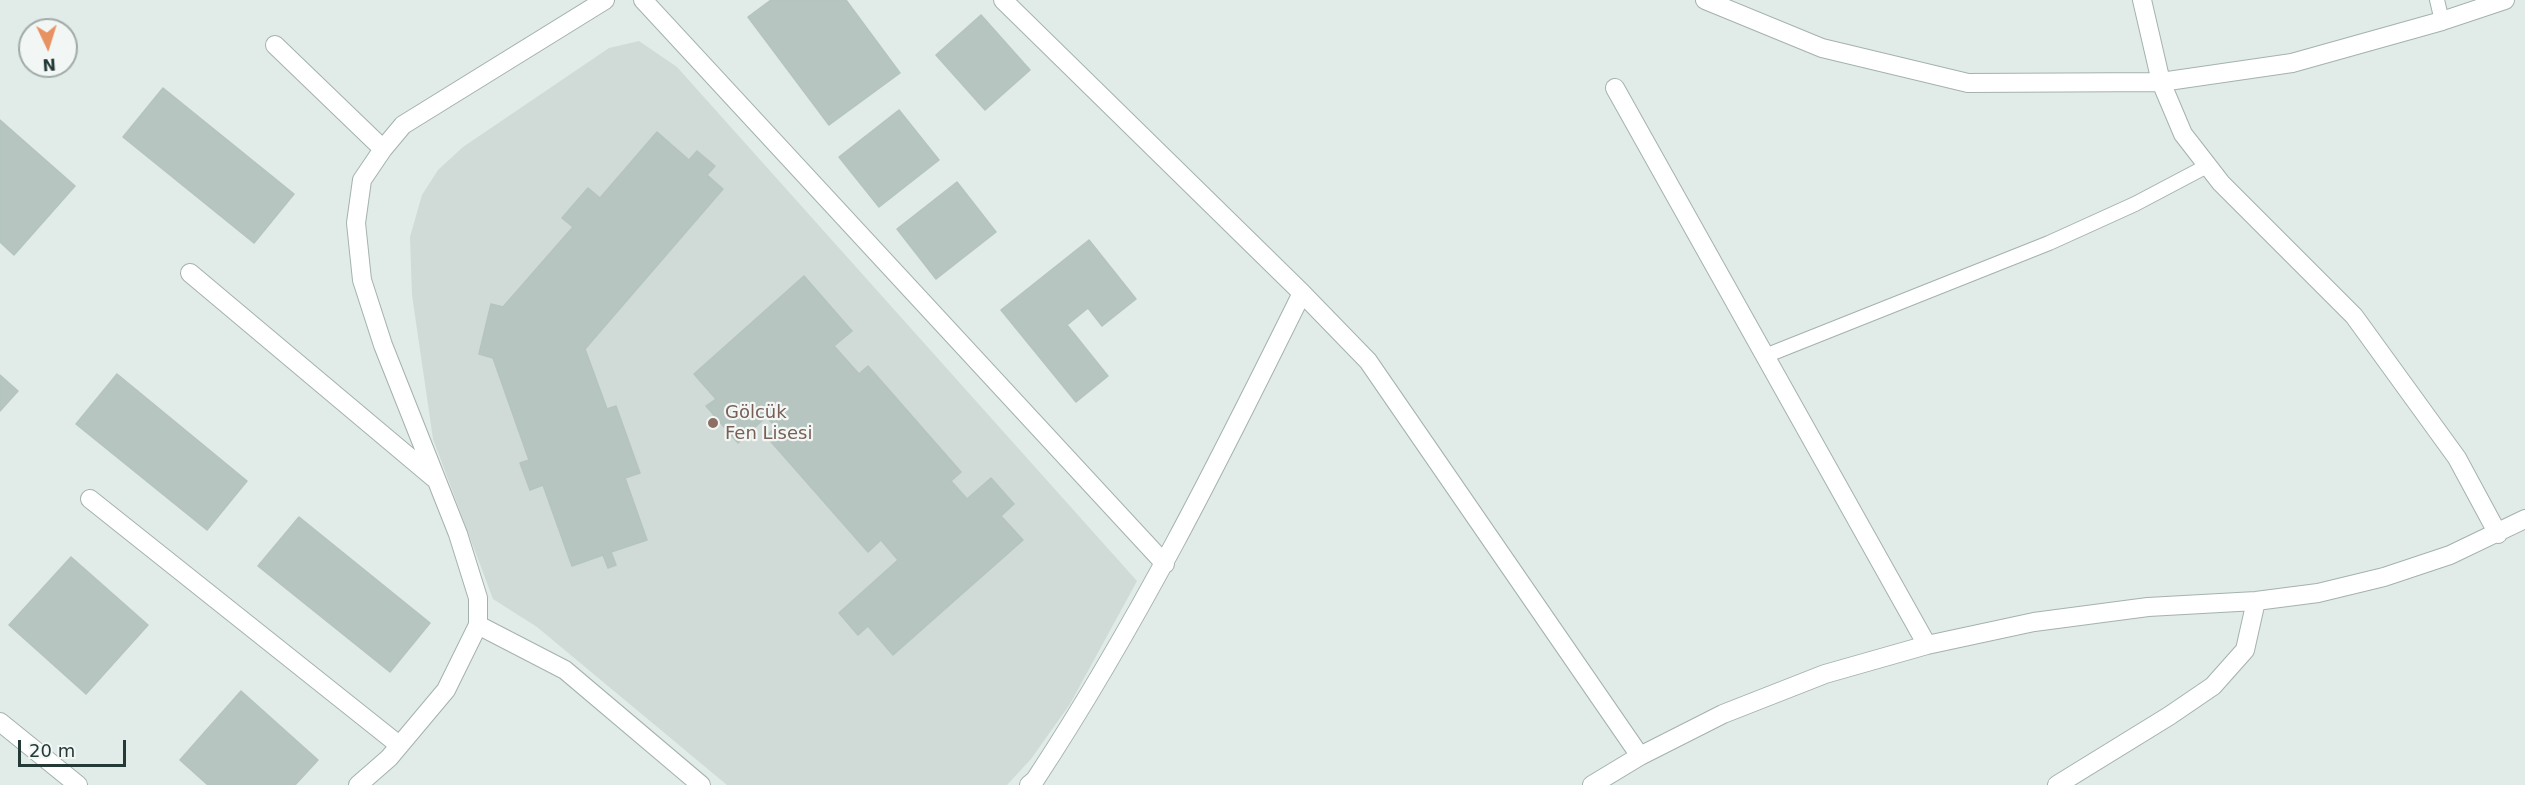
<!DOCTYPE html>
<html>
<head>
<meta charset="utf-8">
<style>
	body { margin:0 }
	#map { position:relative; width:2525px; height:785px; overflow:hidden; background:#e1ebe8; font-family:"DejaVu Sans",sans-serif }
	canvas { display:block }
	.north { position:absolute; left:18px; top:18px; width:60px; height:60px; box-sizing:border-box; background:#f2f7f5; border:2px solid #9faba9; border-radius:50%; rotate:176deg; font-size:16px; font-weight:700; line-height:24px; text-align:center; color:#233a37 }
	.north::after { content:''; display:block; margin:auto; width:21px; height:27px; background:#e89262; clip-path:polygon(50% 0,100% 100%,50% 72%,0 100%) }
	.scale { position:absolute; left:18px; top:740px; width:108px; height:27px; box-sizing:border-box; border:3px solid #233a37; border-top:0; padding-left:8px; font-size:18px; line-height:21px; white-space:nowrap; color:#233a37; -webkit-text-stroke:4px #f2f7f5; paint-order:stroke }
</style>
</head>
<body>
<div id="map">
<canvas width="2525" height="785"></canvas>
<div class="north">N</div>
<div class="scale">20 m</div>
</div>
<script>
const context = document.querySelector('canvas').getContext('2d');
context.lineJoin = 'round';
function paint(path, color) { context.fillStyle = color; context.fill(path, 'evenodd'); }
function strokePath(path, color, width, dash) { context.strokeStyle = color; context.lineWidth = width; context.lineCap = dash ? 'butt' : 'round'; context.setLineDash(dash || []); context.stroke(path); }
function drawText(font, color, halo, rows, align = 'center') {
  context.font = font + ' "DejaVu Sans",sans-serif'; context.lineWidth = 4.5; context.setLineDash([]); context.textBaseline = 'middle'; context.strokeStyle = halo; context.fillStyle = color; for (const [text, x, y, turn = 0] of rows) {
    context.save(); context.translate(x, y); context.rotate((+turn || 0) * Math.PI / 180); context.textAlign = isNaN(turn) ? turn : align; if (halo) context.strokeText(text, 0, 0); context.fillText(text, 0, 0); context.restore();
  }
}
paint(new Path2D(`
	M639,41L677,67L1137,581L1070,704L1031,759L1007,785H727L537,627L493,599L433,439L412,295L410,237L422,195L438,170L463,147L609,48Z`), '#d0dad7');
const building = new Path2D(`
	M771,0H846L900,73L829,125L748,17Z
	M981,15L1030,70L985,110L936,55Z
	M163,88L294,194L254,243L123,137Z
	M899,110L939,160L879,207L839,157Z
	M0,120L75,186L14,255L0,242Z
	M657,132L689,160L697,151L715,166L707,175L723,189L585,349L607,409L616,406L640,473L625,478L647,540L611,552L616,565L608,568L603,555L572,566L543,485L530,490L520,463L529,460L493,358L479,354L491,304L503,307L573,227L562,218L588,188L600,198Z
	M957,182L996,232L936,279L897,229Z
	M1089,240L1136,299L1102,326L1088,308L1067,325L1108,376L1076,402L1001,310Z
	M804,276L852,331L834,346L859,374L868,366L961,472L951,481L967,499L991,478L1014,504L1001,516L1023,540L893,655L868,626L858,635L839,613L898,560L881,540L868,552L766,436L776,427L766,417L738,443L706,406L716,399L694,374Z
	M117,374L247,481L207,530L76,424Z
	M0,375L18,391L0,411Z
	M299,517L430,623L390,672L258,566Z
	M71,557L148,625L86,694L9,625Z
	M241,691L318,760L295,785H208L180,760Z`);
paint(building, '#b7c5c1');
strokePath(building, '#b4c4bf', 1.5);
const service = new Path2D(`
	M2437,0L2442,21
	M1765,356L2049,243L2135,204L2207,166`);
const minor = new Path2D(`
	M643,0L1165,564
	M1003,0L1302,293L1368,361L1640,756
	M1705,0L1822,48L1968,83L2161,82L2292,63L2442,21L2505,0
	M2142,0L2161,82L2183,134L2221,183L2354,316L2457,458L2498,534
	M275,45L383,149
	M1615,88L1927,645
	M190,273L434,478
	M90,499L399,745
	M478,625L565,670L701,785
	M0,722L78,785
	M358,785L389,758L446,690L478,625V598L458,534L383,345L362,280L356,223L362,180L383,149L403,125L605,0
	M1029,785L1035,780C1137,625 1220,459 1302,293
	M1592,785L1640,756L1723,714L1825,674L1927,645L2034,622L2148,607L2256,601L2318,593L2384,577L2450,555L2525,519
	M2057,785L2169,716L2213,686L2245,650L2256,601`);
strokePath(service, '#a4b2af', 16);
strokePath(minor, '#a4b2af', 20);
strokePath(service, '#fff', 14);
strokePath(minor, '#fff', 18);
for (const [x, y, r, color] of [
	[713,423,6,"#8d6e63"]
]) { const dot = new Path2D(); dot.arc(x, y, r, 0, 2 * Math.PI); context.fillStyle = color; context.fill(dot); strokePath(dot, '#f2f7f5', 2); }
drawText('18px', '#785e54', '#f2f7f5', [
	["Gölcük",725,413],
	["Fen Lisesi",725,434]
], 'left');
</script>
</body>
</html>
